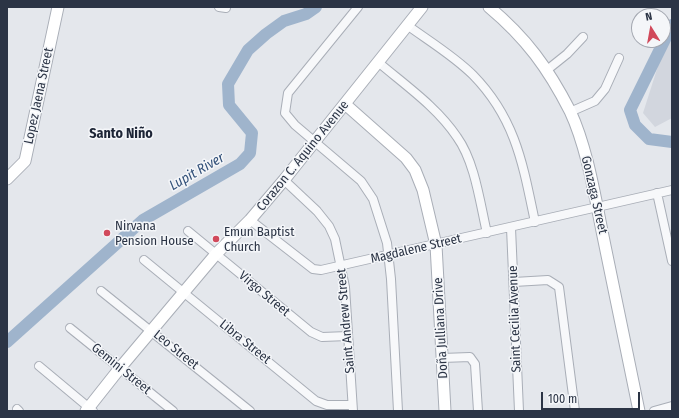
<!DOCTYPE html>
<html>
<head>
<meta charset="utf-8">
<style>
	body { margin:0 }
	#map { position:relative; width:679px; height:418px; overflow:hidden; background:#e4e7ec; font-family:"Fira Sans Condensed",sans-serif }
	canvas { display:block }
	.frame { position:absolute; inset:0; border:8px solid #2b3445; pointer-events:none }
	.north { position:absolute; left:631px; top:8px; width:40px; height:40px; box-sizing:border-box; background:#f4f6f9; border:1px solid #a4a8b1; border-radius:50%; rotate:349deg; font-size:11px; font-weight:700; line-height:16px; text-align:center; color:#2b3445 }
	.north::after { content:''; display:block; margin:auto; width:14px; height:18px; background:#d1495b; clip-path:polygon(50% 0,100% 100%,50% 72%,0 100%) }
	.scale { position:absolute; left:541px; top:392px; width:99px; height:18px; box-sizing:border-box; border:2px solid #2b3445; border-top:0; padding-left:5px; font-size:12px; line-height:14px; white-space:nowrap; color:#2b3445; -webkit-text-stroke:3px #f4f6f9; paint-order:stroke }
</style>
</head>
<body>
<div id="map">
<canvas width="679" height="418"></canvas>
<div class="frame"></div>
<div class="north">N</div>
<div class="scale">100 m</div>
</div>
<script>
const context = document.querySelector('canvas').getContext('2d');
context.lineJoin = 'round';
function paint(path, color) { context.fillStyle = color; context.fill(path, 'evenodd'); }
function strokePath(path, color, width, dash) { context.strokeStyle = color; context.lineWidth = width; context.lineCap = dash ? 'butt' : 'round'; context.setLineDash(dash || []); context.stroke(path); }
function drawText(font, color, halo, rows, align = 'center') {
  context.font = font + ' "Fira Sans Condensed",sans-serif'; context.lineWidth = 3; context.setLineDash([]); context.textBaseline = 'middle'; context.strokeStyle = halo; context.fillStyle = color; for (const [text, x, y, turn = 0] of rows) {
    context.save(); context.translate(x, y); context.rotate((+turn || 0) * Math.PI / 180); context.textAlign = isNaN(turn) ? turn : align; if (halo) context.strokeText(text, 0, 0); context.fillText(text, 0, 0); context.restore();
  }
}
paint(new Path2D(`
	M672,33V118L655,127L643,113L658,66Z`), '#d2d6de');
strokePath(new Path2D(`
	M672,25L630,110L635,125L649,139L672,142
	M7,342L143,220L240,164L250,153L252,133L229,105L228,84L248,50L266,34L284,21L306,14L316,7`), '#9fb4cc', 12);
const street = new Path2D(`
	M219,7L226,8
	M358,7L288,93L285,113L295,125L361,181L373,199L387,243L391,279L398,411
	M407,25C429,41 454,56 473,75C516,119 523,165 535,222
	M378,62C405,85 437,107 457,137C475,162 480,203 487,233
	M547,70L567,54L583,37
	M570,112L595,101L605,89L619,58
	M284,180L317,211L329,226L335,239L345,287L353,411
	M657,193L672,261
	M250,220L313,269L321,270L672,190
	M511,228L519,411
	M188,231L311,332L322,337L348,336
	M144,260L316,401L327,405H352
	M514,282L548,280L559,287L575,411
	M101,291L250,411
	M70,328L173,411
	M442,358L470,357L475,364L478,411
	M39,366L93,411
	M17,409L19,411
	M654,411L672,406`);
const secondary = new Path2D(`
	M489,7C526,38 548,68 570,111C587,147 595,197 603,236C615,295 627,353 639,411
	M345,104L406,158L415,170L423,190L436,245L445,411
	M7,179L25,161L58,7
	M86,411L120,368L216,254L250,220L284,180L422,7`);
strokePath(street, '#a9aeb7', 10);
strokePath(secondary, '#a9aeb7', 13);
strokePath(street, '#f7f8fa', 8);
strokePath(secondary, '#fff', 11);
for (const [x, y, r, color] of [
	[107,233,4,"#d1495b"],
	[216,239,4,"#d1495b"]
]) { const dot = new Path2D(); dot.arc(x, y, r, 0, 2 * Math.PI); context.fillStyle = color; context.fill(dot); strokePath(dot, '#f4f6f9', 1.5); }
drawText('13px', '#2b3445', '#f4f6f9', [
	["Lopez Jaena Street",39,96,-78],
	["Corazon C. Aquino Avenue",303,156,-51],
	["Gonzaga Street",594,195,77],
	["Magdalene Street",416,249,-13],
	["Virgo Street",264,294,40],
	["Saint Cecilia Avenue",515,319,-92],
	["Saint Andrew Street",346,321,-95],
	["Doña Julliana Drive",441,328,-93],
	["Libra Street",245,342,39],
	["Leo Street",176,350,39],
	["Gemini Street",121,369,39]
]);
drawText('13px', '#2b3445', '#f4f6f9', [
	["Nirvana",115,226],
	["Pension House",115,241],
	["Emun Baptist",224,232],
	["Church",224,247]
], 'left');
drawText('bold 14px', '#1d2536', '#f4f6f9', [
	["Santo Niño",121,134]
]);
drawText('italic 14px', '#34527a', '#f4f6f9', [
	["Lupit River",197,172,-30]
]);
</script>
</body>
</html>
